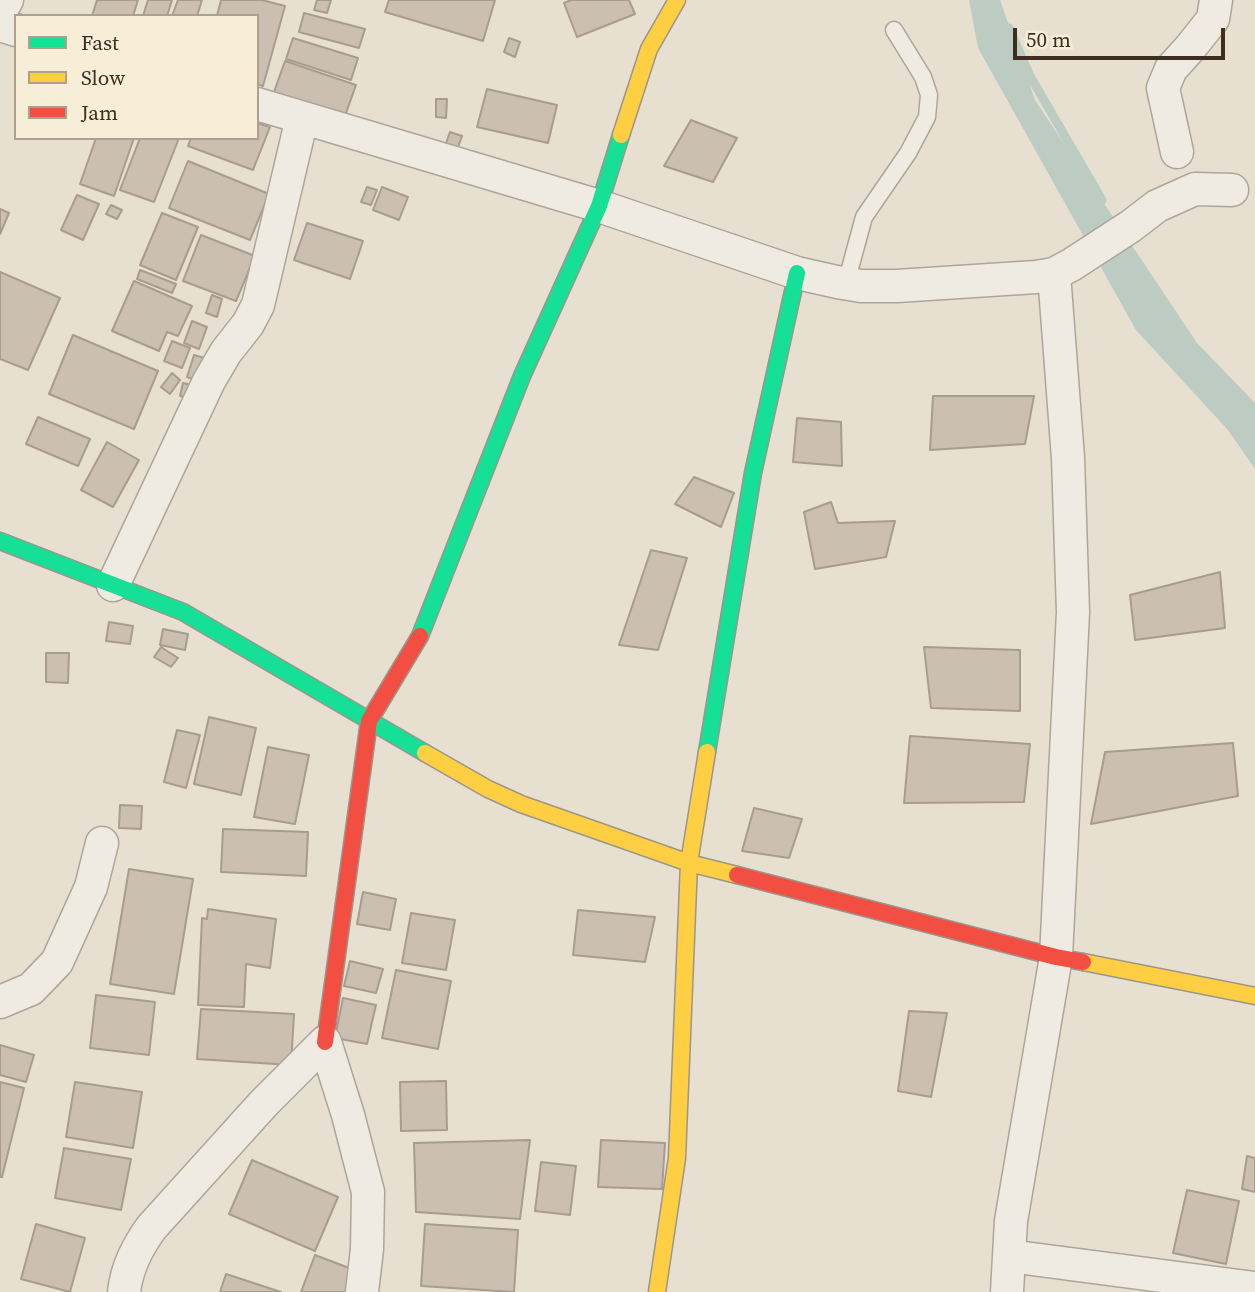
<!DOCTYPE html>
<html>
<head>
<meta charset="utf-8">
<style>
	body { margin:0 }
	#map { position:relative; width:1255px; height:1292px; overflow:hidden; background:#e7e0d1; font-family:"Source Serif 4",serif }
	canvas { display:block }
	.legend { position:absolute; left:14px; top:14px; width:245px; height:126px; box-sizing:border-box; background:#f7eed8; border:2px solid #ada18e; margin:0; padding:9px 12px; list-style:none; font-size:21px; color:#3d2e20 }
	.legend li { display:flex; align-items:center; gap:14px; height:35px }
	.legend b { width:35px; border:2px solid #ada18e }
	.scale { position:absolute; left:1013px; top:28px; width:212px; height:32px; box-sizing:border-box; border:4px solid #3d2e20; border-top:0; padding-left:9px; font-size:21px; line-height:24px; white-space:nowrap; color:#3d2e20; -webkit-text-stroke:5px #f7eed8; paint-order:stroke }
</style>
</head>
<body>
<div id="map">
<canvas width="1255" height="1292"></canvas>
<ul class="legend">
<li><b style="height:9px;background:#16e098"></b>Fast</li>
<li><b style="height:9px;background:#ffcf43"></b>Slow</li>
<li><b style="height:9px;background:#f24e42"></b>Jam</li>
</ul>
<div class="scale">50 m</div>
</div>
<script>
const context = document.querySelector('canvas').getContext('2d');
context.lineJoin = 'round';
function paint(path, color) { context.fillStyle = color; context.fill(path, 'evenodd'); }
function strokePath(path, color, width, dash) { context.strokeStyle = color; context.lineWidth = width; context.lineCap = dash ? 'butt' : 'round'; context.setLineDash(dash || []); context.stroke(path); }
paint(new Path2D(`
	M969,0H1000L1035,100L1197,343L1255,403V469L1228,430L1136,330L978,48Z`), '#bcccc2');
strokePath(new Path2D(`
	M1009,28L1030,76L1102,200`), '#bcccc2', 9);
const building = new Path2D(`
	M97,0H138L133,16H92Z
	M148,0H172L167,16H143Z
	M178,0H202L197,16H172Z
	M221,0H262L285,6L263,86L257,84V16H217Z
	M317,0H331L327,13L314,10Z
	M389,0H495L483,41L385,12Z
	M571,0H629L635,14L577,37L564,3Z
	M304,13L365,29L359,48L299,32Z
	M293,38L358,58L351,80L286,59Z
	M509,38L520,42L515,57L504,52Z
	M285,61L356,85L345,116L274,92Z
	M487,89L557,105L548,143L477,127Z
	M436,99H447L446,118L436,117Z
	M691,120L737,138L713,182L664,166Z
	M257,123L270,127L253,170L188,146L191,138H257Z
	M450,132L462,136L457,150L445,146Z
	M96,138H134L114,196L80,184Z
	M140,138H179L154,202L120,190Z
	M188,161L269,194L250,240L169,208Z
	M367,187L377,190L371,205L361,202Z
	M382,187L408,197L399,220L373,210Z
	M77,195L99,204L83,240L61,230Z
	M111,205L122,210L117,219L106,214Z
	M0,209L9,213L0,234Z
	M162,213L198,227L176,280L140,265Z
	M307,223L363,241L350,279L294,260Z
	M201,235L255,256L236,301L183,281Z
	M140,270L176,284L172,293L137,279Z
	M0,272L60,298L28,370L0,359Z
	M134,281L192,306L178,336L167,332L159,351L112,331Z
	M212,295L222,299L217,317L206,313Z
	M192,321L207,327L199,349L184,343Z
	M73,335L158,371L134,429L49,394Z
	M172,341L190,348L182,368L164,361Z
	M194,355L211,360L204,383L187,377Z
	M172,373L180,380L170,394L161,387Z
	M183,383L196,386L193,399L180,396Z
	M933,396H1034L1025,444L930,450Z
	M38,417L90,439L78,466L26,444Z
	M797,418L841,422L842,466L793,462Z
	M107,442L139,460L113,507L81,490Z
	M694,477L734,493L721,527L675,504Z
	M831,502L838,523L895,521L886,557L815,569L804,512Z
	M651,550L687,558L658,650L619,645Z
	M1220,572L1225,628L1135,640L1130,595Z
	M109,622L133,626L130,644L106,641Z
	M163,629L188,634L185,650L160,645Z
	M161,647L178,658L171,667L154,657Z
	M924,647L1020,650V711L931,708Z
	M46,653H69L68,683L46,682Z
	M209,717L256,728L241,795L194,784Z
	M177,730L200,735L186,788L164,782Z
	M910,736L1030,744L1024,802L904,803Z
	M1233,743L1238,796L1091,824L1105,752Z
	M268,747L309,755L295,824L254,817Z
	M120,805L142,806L141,829L119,828Z
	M754,808L802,819L789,858L742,851Z
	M223,829L308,832L306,876L221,872Z
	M129,869L193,879L174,994L110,984Z
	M363,892L396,899L390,930L357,924Z
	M208,909L276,919L270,968L246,964L244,1007L198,1005L202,918L207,919Z
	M578,910L655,917L645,962L573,955Z
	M411,913L455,920L446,970L402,963Z
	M350,961L383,969L376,993L344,986Z
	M396,970L451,981L438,1049L382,1038Z
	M96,995L155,1002L149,1055L90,1048Z
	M343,998L376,1005L367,1044L335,1038Z
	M201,1009L294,1014L291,1065L197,1059Z
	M909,1011L947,1013L931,1097L898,1091Z
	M0,1045L34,1055L26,1082L0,1075Z
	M446,1081L447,1130L401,1131L400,1082Z
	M0,1082L24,1088L2,1177H0Z
	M75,1082L142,1092L133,1148L66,1137Z
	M530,1140L520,1219L416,1212L414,1143Z
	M601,1140L665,1143L662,1189L598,1187Z
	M64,1148L131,1159L121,1210L55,1198Z
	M1247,1156L1255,1158V1192L1242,1189Z
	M252,1160L338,1197L315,1251L229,1214Z
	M541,1162L576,1166L570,1215L535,1211Z
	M1187,1190L1239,1201L1226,1264L1173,1253Z
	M36,1224L85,1238L70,1292L21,1279Z
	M425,1224L518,1230L514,1292L421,1286Z
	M315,1255L357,1271L348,1292H301Z
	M226,1274L281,1292H220Z`);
paint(building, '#cbbfb2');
strokePath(building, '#a89c90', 2);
const lane = new Path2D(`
	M846,283L864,217L908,153L927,117L929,95L923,77L894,30`);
const street = new Path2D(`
	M0,12L7,0
	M0,25L16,30
	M257,104L599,206L797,273L837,282L861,286H897L1036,277L1054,274L1071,265L1131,226L1157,206L1195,189L1232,190
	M1177,152L1163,88L1171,69L1190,48L1213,19L1216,0
	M113,585L209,381L226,352L248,324L258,305L302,118
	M0,1002L31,989L57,962L91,887L102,843
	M1009,1256L1254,1288
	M124,1292C127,1267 137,1248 151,1228L264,1103L325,1042L348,1115L368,1192L367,1249L362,1292
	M1007,1292L1011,1221L1056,957L1073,612L1068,458L1054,274`);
const fast = new Path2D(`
	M0,541L183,612L425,753
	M420,636L522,376L599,206L621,135
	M707,752L753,473L797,273`);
const slow = new Path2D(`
	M621,135L649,49L677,0
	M425,753L488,789L521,804L689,863L737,875
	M1083,962L1255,996
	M657,1292L677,1158L689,863L707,752`);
const jam = new Path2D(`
	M737,875L1056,957L1083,962
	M325,1042L369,721L420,636`);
strokePath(lane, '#ada599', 19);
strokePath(street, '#ada599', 35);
strokePath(fast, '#9c958a', 19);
strokePath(slow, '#9c958a', 19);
strokePath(jam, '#9c958a', 19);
strokePath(lane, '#efebe3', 16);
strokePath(street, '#efebe3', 32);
strokePath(fast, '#16e098', 16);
strokePath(slow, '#ffcf43', 16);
strokePath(jam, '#f24e42', 16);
</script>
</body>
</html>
